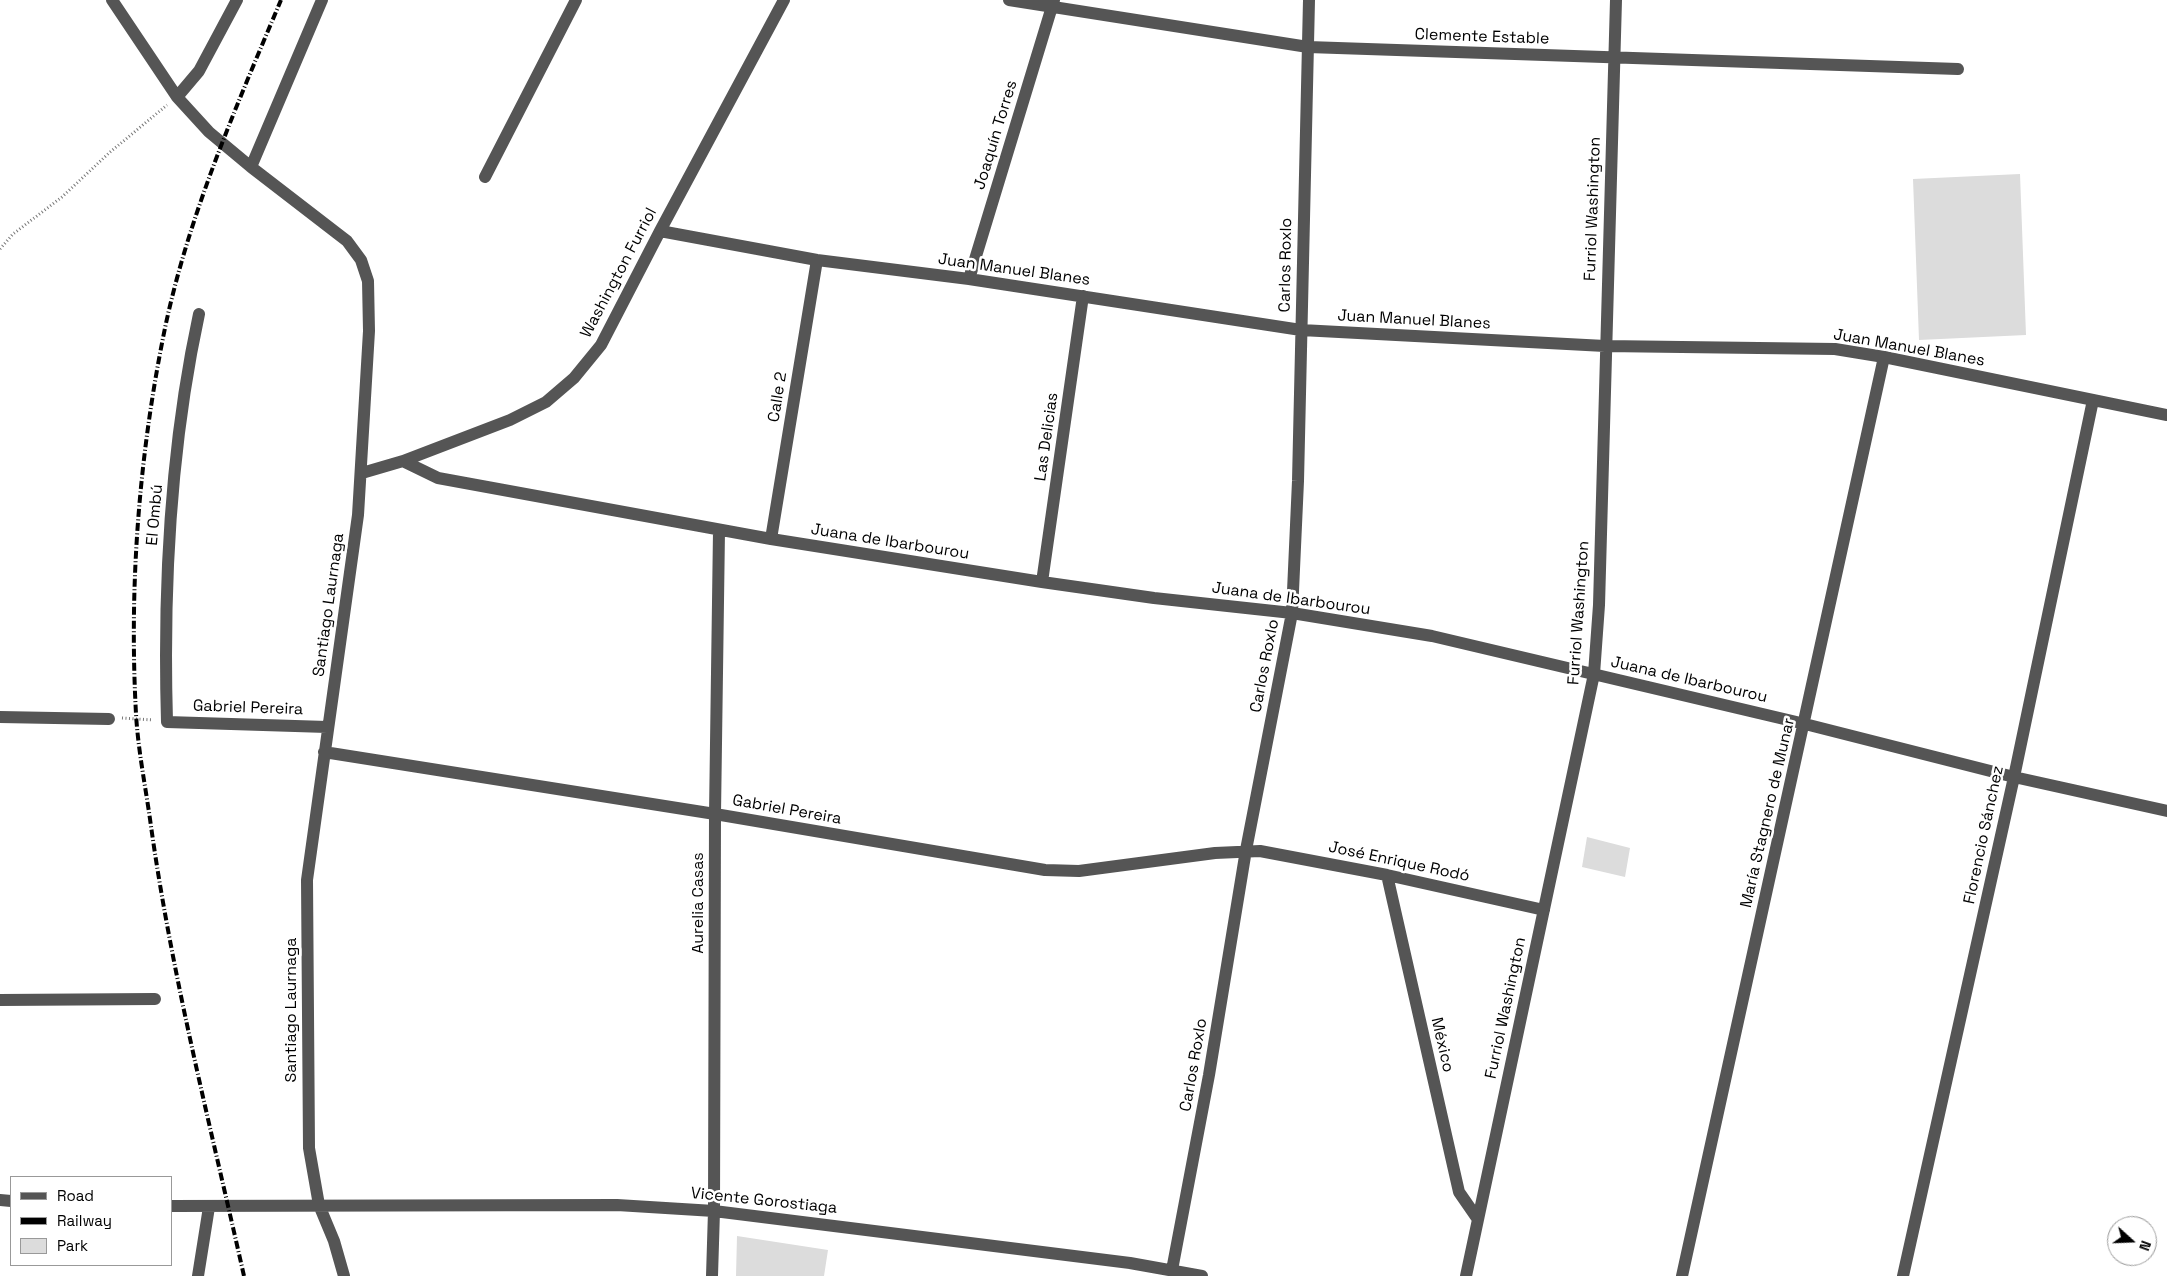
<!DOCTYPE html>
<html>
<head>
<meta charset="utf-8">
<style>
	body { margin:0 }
	#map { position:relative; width:2167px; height:1276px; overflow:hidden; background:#fff; font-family:"Space Grotesk",sans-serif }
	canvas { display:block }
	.legend { position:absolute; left:10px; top:1176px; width:162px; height:90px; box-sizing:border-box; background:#fff; border:1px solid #999; margin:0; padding:6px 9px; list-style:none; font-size:15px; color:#000 }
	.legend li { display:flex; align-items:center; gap:10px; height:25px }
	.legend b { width:25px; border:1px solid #999 }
	.north { position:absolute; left:2107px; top:1216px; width:50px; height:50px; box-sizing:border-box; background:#fff; border:1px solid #999; border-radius:50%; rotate:110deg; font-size:14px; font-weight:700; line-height:20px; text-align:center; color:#000 }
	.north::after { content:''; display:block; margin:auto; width:18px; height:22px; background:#000; clip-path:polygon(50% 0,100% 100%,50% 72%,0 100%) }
</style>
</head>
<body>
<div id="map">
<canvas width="2167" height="1276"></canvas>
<ul class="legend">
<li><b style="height:6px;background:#555"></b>Road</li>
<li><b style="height:6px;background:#000"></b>Railway</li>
<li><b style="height:14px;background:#dcdcdc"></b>Park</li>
</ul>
<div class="north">N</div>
</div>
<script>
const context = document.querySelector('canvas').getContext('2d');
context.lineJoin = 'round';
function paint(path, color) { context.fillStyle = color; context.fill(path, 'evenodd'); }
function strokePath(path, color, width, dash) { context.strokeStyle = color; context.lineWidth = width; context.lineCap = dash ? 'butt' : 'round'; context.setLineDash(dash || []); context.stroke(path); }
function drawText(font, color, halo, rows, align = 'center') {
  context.font = font + ' "Space Grotesk",sans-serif'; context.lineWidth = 5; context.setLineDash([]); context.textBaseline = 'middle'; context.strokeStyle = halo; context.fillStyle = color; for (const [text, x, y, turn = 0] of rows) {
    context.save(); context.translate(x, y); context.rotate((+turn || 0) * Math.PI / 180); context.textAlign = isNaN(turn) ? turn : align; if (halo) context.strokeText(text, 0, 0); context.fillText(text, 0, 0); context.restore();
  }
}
paint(new Path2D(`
	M2020,174L2026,335L1919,340L1913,179Z
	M1587,837L1630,848L1625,877L1582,867Z
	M737,1236L828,1250L824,1276H736Z`), '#dcdcdc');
strokePath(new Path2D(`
	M0,249L13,234L62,197L109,153L167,105
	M122,718L153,720`), '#777', 3, [1, 2.5]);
strokePath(new Path2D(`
	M112,0L177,97L209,132L251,167L347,241L361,260L368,281L369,331L358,515L307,880L309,1148L319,1205L334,1241L344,1276
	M1009,0L1308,47L1958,69
	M177,97L199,71L237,0
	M251,167L322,0
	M485,177L576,0
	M660,231L817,260L969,279L1301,330L1605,346L1835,349L1884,357L2167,415
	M969,279L1054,0
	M199,314C170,448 163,585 167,722L327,727
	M403,461L438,478L771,539L1042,582L1154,598L1292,613L1432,636L1805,724L2014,777L2167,811
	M362,473L403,461L510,420L546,402L574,378L601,345L660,231L784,0
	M771,539L817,260
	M1042,582L1083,296
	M0,717L109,719
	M324,752L715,814L1045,870L1079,871L1215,853L1260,851L1387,875L1544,910
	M1387,875L1459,1192L1477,1218
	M0,1000L155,999
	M0,1200L11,1201
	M171,1206L617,1205L714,1211L1130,1263L1202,1276
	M1172,1270L1209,1075L1246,850L1292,613L1298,481L1309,0
	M198,1276L209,1207
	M712,1276L714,1211L715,814L719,531
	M1466,1276L1594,674L1599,605L1616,0
	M1682,1276L1884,357
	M1903,1276L2014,777L2093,400`), '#555', 12);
strokePath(new Path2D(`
	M244,1276C210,1124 171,973 150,819C145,784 138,749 136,714C129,585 139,455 165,328C189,214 236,107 281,0`), '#000', 4, [8, 2.5, 1, 2.5]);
drawText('16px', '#000', '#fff', [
	["Clemente Estable",1482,37,2],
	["Joaquín Torres",996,135,-73],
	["Furriol Washington",1593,209,-88],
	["Carlos Roxlo",1286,265,-89],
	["Juan Manuel Blanes",1014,270,8],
	["Washington Furriol",619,273,-62],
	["Juan Manuel Blanes",1414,320,3],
	["Juan Manuel Blanes",1909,348,10],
	["Calle 2",778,397,-81],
	["Las Delicias",1047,437,-82],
	["El Ombú",155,515,-85],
	["Juana de Ibarbourou",890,542,9],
	["Juana de Ibarbourou",1291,599,8],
	["Santiago Laurnaga",329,605,-82],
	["Furriol Washington",1579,613,-86],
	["Carlos Roxlo",1265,666,-79],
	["Juana de Ibarbourou",1689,680,13],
	["Gabriel Pereira",248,708,2],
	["Gabriel Pereira",787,810,10],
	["María Stagnero de Munar",1768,813,-77],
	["Florencio Sánchez",1984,835,-78],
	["José Enrique Rodó",1399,862,12],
	["Aurelia Casas",699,903,-90],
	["Furriol Washington",1506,1008,-78],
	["Santiago Laurnaga",292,1010,-90],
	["México",1442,1045,77],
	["Carlos Roxlo",1194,1065,-80],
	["Vicente Gorostiaga",764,1201,6]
]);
</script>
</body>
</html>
